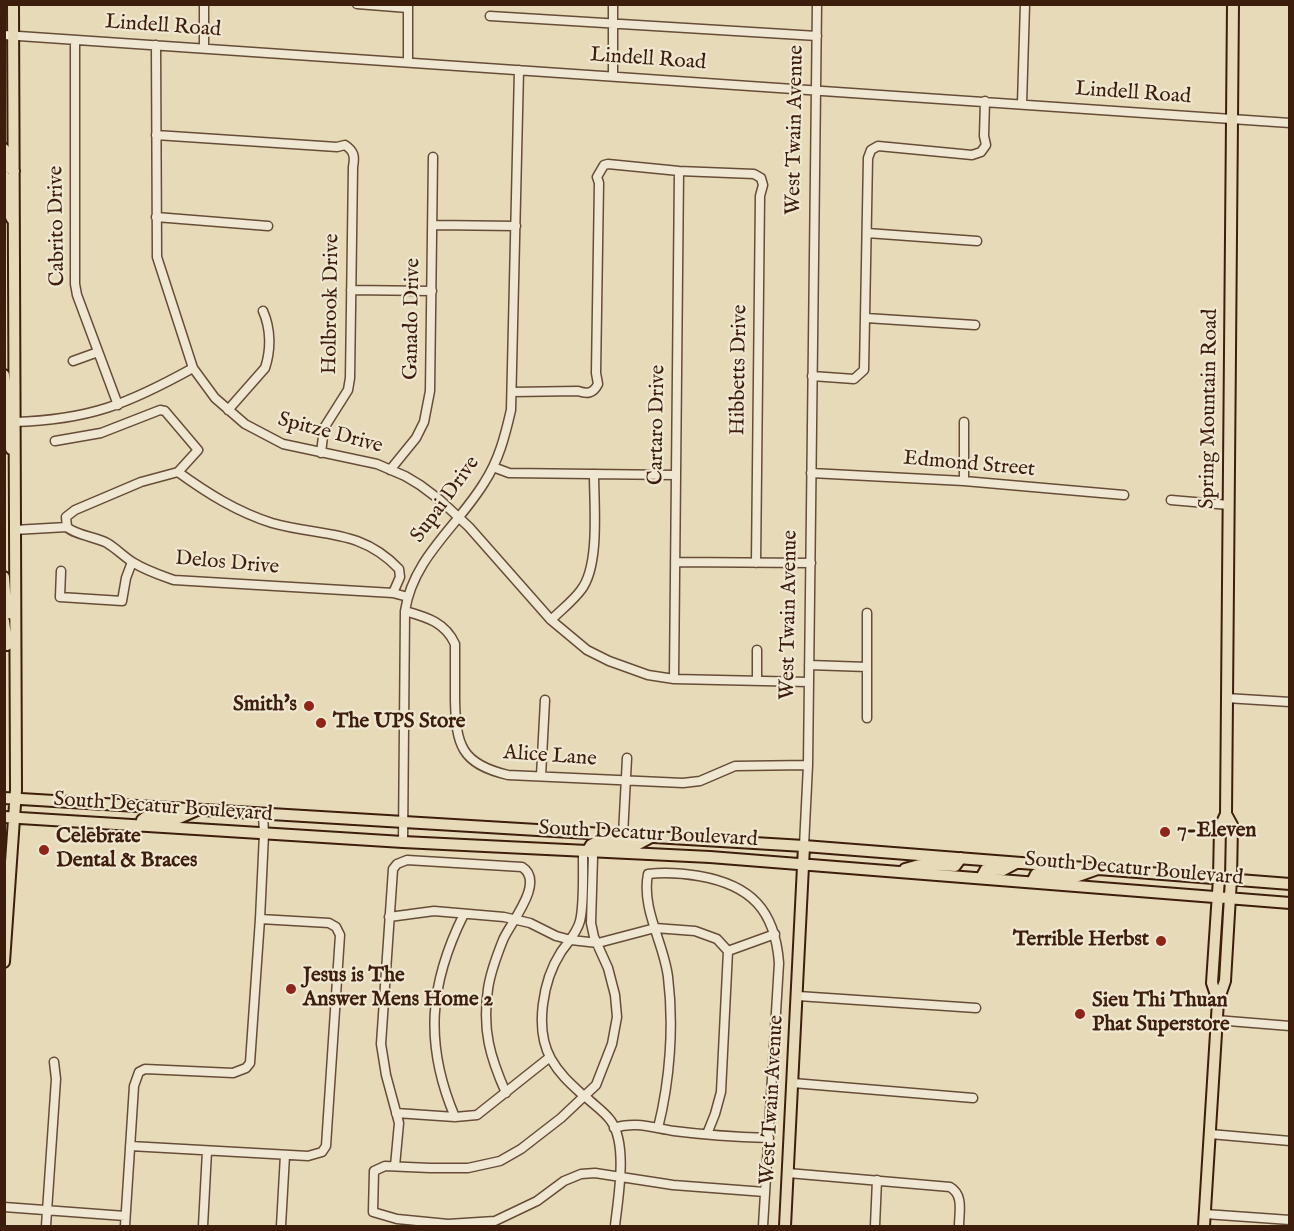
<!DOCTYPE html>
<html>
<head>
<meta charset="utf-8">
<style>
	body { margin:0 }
	#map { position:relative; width:1294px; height:1231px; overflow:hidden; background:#e6dab8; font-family:"IM FELL English",serif }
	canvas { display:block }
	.frame { position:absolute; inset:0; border:6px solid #3d1e0d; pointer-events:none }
</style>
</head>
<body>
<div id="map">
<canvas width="1294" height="1231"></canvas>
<div class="frame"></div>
</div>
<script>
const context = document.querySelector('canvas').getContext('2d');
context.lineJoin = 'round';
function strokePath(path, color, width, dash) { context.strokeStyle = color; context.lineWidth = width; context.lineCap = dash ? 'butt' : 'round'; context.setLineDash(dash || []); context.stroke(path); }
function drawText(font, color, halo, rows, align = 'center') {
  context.font = font + ' "IM FELL English",serif'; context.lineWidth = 4.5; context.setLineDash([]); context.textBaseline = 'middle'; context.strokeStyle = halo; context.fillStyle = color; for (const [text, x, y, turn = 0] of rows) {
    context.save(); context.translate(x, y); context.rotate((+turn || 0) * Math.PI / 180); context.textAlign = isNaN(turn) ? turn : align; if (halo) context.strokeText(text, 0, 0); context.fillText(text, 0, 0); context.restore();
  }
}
const minor = new Path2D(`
	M357,4L408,8
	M408,4V61
	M490,16L817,36
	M4,35L1290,123
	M75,40V284L77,295L118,405
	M156,45L157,257L193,368L215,398L245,424L283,444L377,464L405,476L420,485L440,500L469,527L551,620L587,650L609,661L648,675L674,679L808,682
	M204,48V4
	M613,76V4
	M1022,104L1025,4
	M156,135L337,147L345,145C354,151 355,156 353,167L350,378L348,390L324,428L321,453
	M156,217L268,226
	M433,225L516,226
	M867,233L977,241
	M351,290L432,291
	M866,318L975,325
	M73,361L98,352
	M812,376L854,379L864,370L868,158L871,150L878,146L972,155L981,152L986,145L984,136L985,101
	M512,392L578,391C587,394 593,394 598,384L596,373L599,183L597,177L604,165L608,164L679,171L754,174L761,178L763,185L760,196L756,563
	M228,410L265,368C271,350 271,329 263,311
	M14,422C89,420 128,404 193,368
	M55,441L101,433L160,410L165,411L198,450L178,472L141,482L75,510L66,517L67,527
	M493,467L509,473L675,475
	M390,470L416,438L424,422L430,391L433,157
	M178,472C207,493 237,512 272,523C321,537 360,528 399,569L400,577L393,593
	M811,473L964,481L1124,495
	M964,481V422
	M1171,500L1229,505
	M14,530L67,527C75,535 96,537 107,543C117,549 124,557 134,563C147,571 160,575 174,580L393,593L408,597
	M675,562L811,563
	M61,571L60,597L122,601L126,578L132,562
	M405,611C426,617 445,622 455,644C455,663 455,681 455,700C456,745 461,764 508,775L683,783L700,781L735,766L808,765
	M867,613V718
	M551,620C561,610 573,601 581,590C600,566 594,505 594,474
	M809,665L867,667
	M674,679L679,171
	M757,681V650
	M1226,698L1290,702
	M541,776L545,700
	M623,835L627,758
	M403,842L405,611C413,558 457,527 484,483C499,460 505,436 511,410L519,70
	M804,846L808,765L817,4
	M389,917L434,911L504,917L530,923L556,936L571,940L598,943L655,928L695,931L717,939L728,951L721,1092L715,1114L707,1134
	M728,951L775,934
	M798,996L976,1008
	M1216,1020L1290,1026
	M793,1083L973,1098
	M396,1113L455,1117L477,1115L550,1057
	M455,1117C424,1044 429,984 464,914
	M614,1128C635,1121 653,1128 674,1131C705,1135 737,1137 769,1138
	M658,1128C670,1080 674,1026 668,977C664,943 641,909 648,874C666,872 681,873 699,876C751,885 775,910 779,963L763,1226
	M1210,1134L1290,1141
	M130,1146L308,1156L322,1152L326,1146L340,935L336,927L329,923L260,919
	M395,1166L399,1123L386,1075L381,1044L393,869L397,864L407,860L522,867C546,882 510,923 503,940C497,955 490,974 488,989C482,1030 490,1057 506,1093
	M788,1173L950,1187C964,1195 959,1212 959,1226
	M4,1207L125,1216
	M1205,1214L1290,1220
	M46,1226L56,1079L54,1062
	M125,1226L134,1086L139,1072L145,1069L233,1073L246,1068L250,1063L260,919L264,834L263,814
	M203,1226L207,1151
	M281,1226L285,1155
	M615,1226C618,1198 628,1145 611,1121C605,1112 594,1105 587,1098L585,1097C572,1085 560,1075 551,1059C534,1029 543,980 561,952C568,942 577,933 580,921C584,905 583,873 583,856L588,850L593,857L591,923L594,937L608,968L615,995L617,1017L612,1044L596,1085L561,1118L521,1149L500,1161L468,1168H430L385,1166L374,1171L373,1212L397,1219L448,1224L495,1221L537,1201L564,1181L581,1174L595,1173L673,1185L765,1192
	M875,1226L877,1180`);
const major = new Path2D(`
	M4,149L6,165L14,171
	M4,176L6,207L12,219
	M4,375L7,418L9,421L14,422
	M4,424L11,449
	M4,577L6,606L9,613L14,614
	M4,621L7,645
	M4,798L804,846L1290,884
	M4,817L403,842L710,857L1290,903
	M141,826L142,820L146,817L179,818L197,810
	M588,850L591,845L595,843L638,844L651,837
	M905,869L923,864L955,866L961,858
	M981,878L986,869L1003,870L1016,863
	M1032,882L1036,874L1078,876L1095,870
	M4,962L16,790L13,4
	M1218,1001L1212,983L1219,878L1220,827L1226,814L1233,4
	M785,1226L804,846
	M1204,1226L1218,1001L1225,981L1231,879L1232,825L1226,814`);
strokePath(minor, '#674d38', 11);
strokePath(major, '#3d1e0d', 14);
strokePath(minor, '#efe7d1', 8);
strokePath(major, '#e6dab8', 10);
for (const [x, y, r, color] of [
	[309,706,6,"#8f2418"],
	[321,723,6,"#8f2418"],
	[1165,832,6,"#8f2418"],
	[44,850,6,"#8f2418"],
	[1161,941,6,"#8f2418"],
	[291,989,6,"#8f2418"],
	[1080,1014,6,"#8f2418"]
]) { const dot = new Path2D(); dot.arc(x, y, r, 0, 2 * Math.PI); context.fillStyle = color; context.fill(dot); strokePath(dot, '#efe7d1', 2); }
drawText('21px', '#3d1e0d', '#efe7d1', [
	["Lindell Road",163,27,4],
	["Lindell Road",648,60,4],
	["Lindell Road",1133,94,4],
	["West Twain Avenue",796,130,-89],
	["Cabrito Drive",58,226,-91],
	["Holbrook Drive",332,304,-89],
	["Ganado Drive",413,319,-89],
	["Hibbetts Drive",740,370,-89],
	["Spring Mountain Road",1210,409,-89],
	["Cartaro Drive",658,425,-89],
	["Spitze Drive",330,434,15],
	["Edmond Street",969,465,5],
	["Supai Drive",446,500,-54],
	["Delos Drive",227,564,5],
	["West Twain Avenue",790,615,-89],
	["Alice Lane",550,757,4],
	["South Decatur Boulevard",163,808,4],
	["South Decatur Boulevard",648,835,3],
	["South Decatur Boulevard",1134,870,5],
	["West Twain Avenue",773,1100,-87]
]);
drawText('bold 21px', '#3d1e0d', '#efe7d1', [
	["Smith's",297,706,"right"],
	["The UPS Store",333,723],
	["7-Eleven",1177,832],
	["Celebrate",56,838],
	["Dental & Braces",56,862],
	["Terrible Herbst",1149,941,"right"],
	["Jesus is The",303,977],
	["Answer Mens Home 2",303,1001],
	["Sieu Thi Thuan",1092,1002],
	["Phat Superstore",1092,1026]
], 'left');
</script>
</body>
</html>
